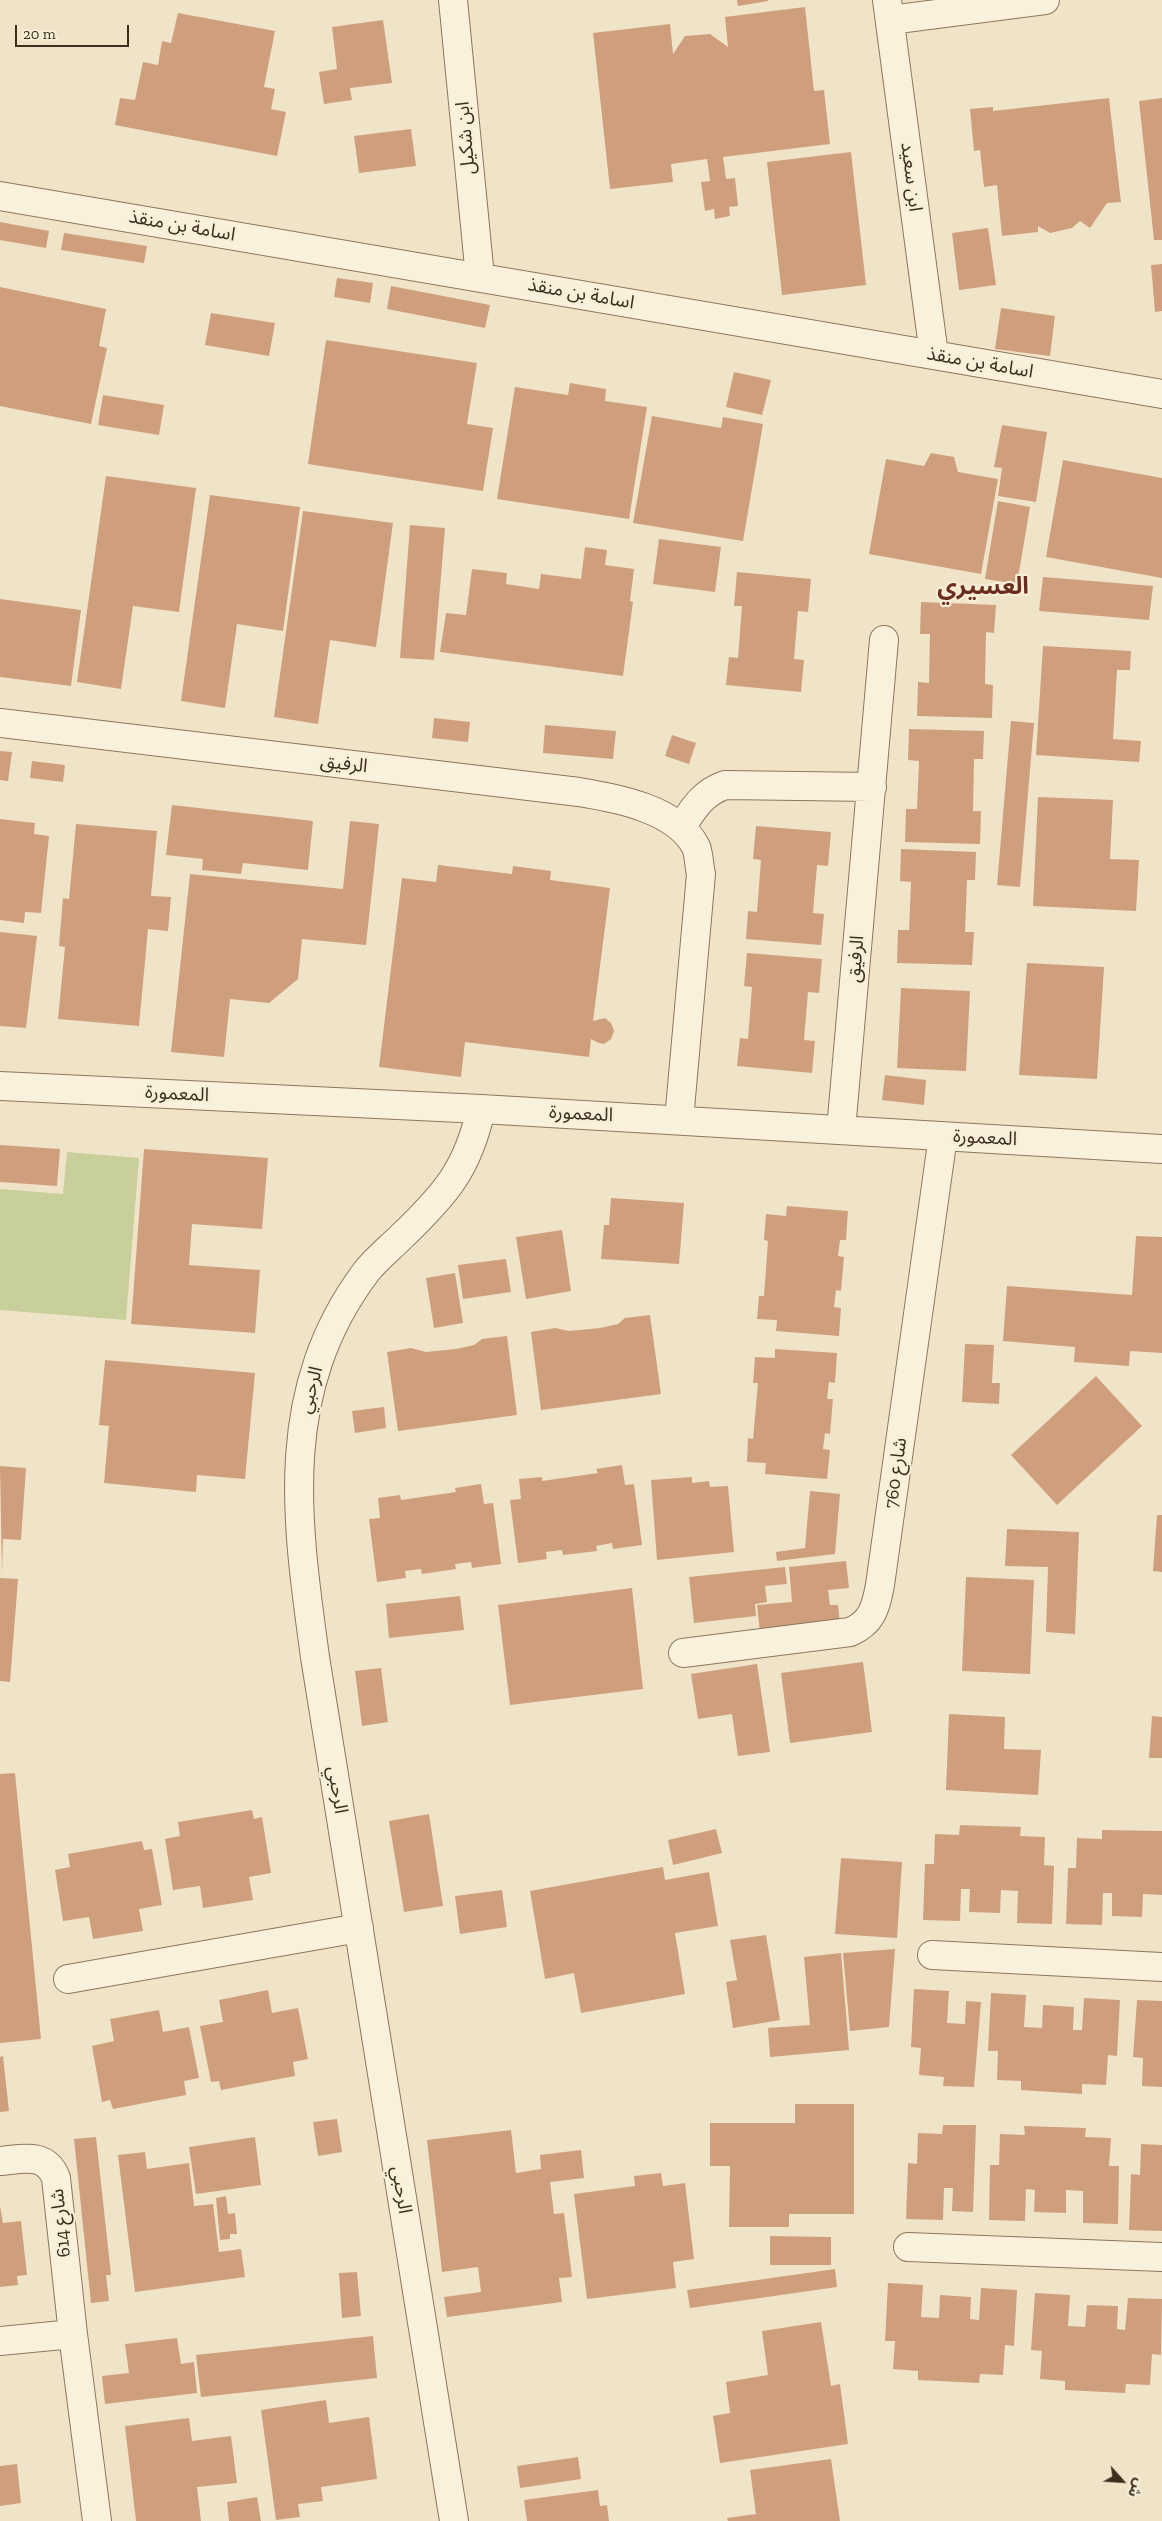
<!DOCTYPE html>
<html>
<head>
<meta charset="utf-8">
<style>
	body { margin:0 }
	#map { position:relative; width:1162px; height:2521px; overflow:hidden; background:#f0e4c8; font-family:"Zilla Slab","Noto Sans Arabic",serif }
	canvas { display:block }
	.north { position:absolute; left:1097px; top:2456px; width:50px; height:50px; -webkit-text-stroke:4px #f7eed8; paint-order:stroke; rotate:116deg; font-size:14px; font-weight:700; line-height:20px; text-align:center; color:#3d2e20 }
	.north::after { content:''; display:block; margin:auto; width:18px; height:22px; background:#3d2e20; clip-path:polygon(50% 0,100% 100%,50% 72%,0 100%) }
	.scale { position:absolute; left:15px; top:25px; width:114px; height:22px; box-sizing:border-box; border:2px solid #3d2e20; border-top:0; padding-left:6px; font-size:15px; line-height:18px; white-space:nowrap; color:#3d2e20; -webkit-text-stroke:4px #f7eed8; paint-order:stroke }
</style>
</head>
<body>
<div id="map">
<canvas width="1162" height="2521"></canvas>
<div class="north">ش</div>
<div class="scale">20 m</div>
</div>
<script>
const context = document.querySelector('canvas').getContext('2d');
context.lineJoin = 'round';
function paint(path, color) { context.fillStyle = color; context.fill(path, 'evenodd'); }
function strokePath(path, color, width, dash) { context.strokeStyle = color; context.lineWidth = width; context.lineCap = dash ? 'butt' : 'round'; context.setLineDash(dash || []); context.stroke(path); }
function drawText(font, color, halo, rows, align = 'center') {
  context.font = font + ' "Zilla Slab","Noto Sans Arabic",serif'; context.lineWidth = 4.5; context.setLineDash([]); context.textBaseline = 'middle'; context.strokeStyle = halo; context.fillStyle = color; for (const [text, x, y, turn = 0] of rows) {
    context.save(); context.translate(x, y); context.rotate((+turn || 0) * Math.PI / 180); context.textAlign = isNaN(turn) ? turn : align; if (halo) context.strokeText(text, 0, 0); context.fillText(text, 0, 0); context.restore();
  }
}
paint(new Path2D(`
	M67,1152L139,1158L126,1320L0,1310V1189L63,1194Z`), '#c9cf9b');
paint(new Path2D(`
	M737,0H768V1L738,6Z
	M805,7L814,91L824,90L830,144L723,157L726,179L735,178L738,206L729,207L730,216L715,219L714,209L705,211L701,182L710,181L707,159L671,164L673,182L610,189L593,33L670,24L673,54L685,36L710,34L728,47L725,17Z
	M178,13L275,31L264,87L275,89L271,109L286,112L277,156L115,125L120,98L135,100L143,62L158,65L162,41L171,43Z
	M383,20L392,83L350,88L352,100L324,104L319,72L337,69L332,27Z
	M1109,98L1121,202L1107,203L1090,228L1080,221L1072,228L1050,233L1038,226V232L1002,236L997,185L984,187L980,150L974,151L970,109L993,107V111Z
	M1162,98V240H1154L1139,101Z
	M411,129L416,166L359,173L354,136Z
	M851,152L866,285L782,295L767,162Z
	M0,222L49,231L46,248L0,240Z
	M988,228L996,285L959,290L952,233Z
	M64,233L147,246L144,263L61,250Z
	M1162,264V311L1155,312L1151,265Z
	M337,278L373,283L370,303L334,297Z
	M391,286L490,305L485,328L387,309Z
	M0,287L106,309L99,346L107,348L91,424L0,406Z
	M1001,308L1055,316L1050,356L995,349Z
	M211,313L275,323L269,356L205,345Z
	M326,340L477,363L467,424L493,428L483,491L308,464Z
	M734,372L771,380L762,415L726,407Z
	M570,383L606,389L605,401L647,407L629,519L497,499L515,387L568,395Z
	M103,395L164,405L159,435L98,425Z
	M652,416L721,428L723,417L763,424L743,541L633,523Z
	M1002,425L1047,432L1036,502L998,496L1002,468L994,467Z
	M931,453L954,457L958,472L998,479L981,574L869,554L886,459L924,466Z
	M1063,460L1162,478V578L1046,557Z
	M106,476L196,488L179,612L133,606L121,689L77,682Z
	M210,495L300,507L283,631L237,624L225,708L181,701Z
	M998,501L1030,507L1017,584L985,579Z
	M303,511L393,523L376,647L330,640L318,724L274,717Z
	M410,525L445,528L434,660L400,658Z
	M659,539L721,547L715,592L653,584Z
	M585,547L607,550L605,565L634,569L630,601L633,602L623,676L440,652L446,613L466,615L472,569L507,573L506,584L539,589L541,574L581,579Z
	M737,572L811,579L808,612L798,611L794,659L804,660L801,692L726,685L729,657L738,658L742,606H734Z
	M1043,577L1153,586L1149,620L1039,611Z
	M0,599L81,610L71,686L0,677Z
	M921,602L996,605L994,633L986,632L985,684L993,685L992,718L917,716L918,682L929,683L930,634H920Z
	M1043,646L1131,651L1130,670H1117L1113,739L1141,741L1139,762L1036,755Z
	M434,718L470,722L468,742L432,738Z
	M1011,721L1034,723L1020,887L997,885Z
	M545,725L616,731L613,759L543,753Z
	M909,729L984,731L983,759H974L973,811H981L980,844L905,842L906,809H917L919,761L908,760Z
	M672,735L696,743L689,764L665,756Z
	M0,751L12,752L8,781L0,780Z
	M32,761L65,765L63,782L30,778Z
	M1038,797L1113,800L1110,859L1139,860L1136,911L1033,906Z
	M172,805L313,821L308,870L243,863L241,874L202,870L203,859L166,855Z
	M0,819L35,823L34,834L49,836L41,913L25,912L24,923L0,920Z
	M350,821L379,824L366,945L302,939L298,979L269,1003L230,999L224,1057L171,1052L190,874L343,889Z
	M76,824L157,831L151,896L171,897L168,931L148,929L139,1026L58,1019L65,947L59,946L63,898L69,899Z
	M756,826L831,832L828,866L817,865L813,913L824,914L821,945L746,939L748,911L757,912L761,860L753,859Z
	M901,849L976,852L975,880H967L965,932H974L972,965L897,963L898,930H909L911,882L900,881Z
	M438,865L512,874L513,866L551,871L550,880L610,888L593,1021L605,1018L611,1023L614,1031L611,1039L604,1044L599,1043L591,1039L589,1057L465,1042L461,1077L379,1067L402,878L436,882Z
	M0,932L37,936L26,1028L0,1026Z
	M747,953L822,959L819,993L808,992L804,1040L815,1041L812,1073L737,1066L740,1038L748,1039L752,987L744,986Z
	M1027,963L1104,967L1097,1079L1019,1075Z
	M901,988L970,991L966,1071L897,1068Z
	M885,1075L926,1080L924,1105L882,1100Z
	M0,1145L60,1149L57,1186L0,1182Z
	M144,1149L268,1158L262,1229L192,1224L189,1265L260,1270L255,1333L131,1324Z
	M611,1198L684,1203L679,1264L601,1259L604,1225H609Z
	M787,1206L848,1211L846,1240H840L838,1256L844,1257L841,1291L836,1290L834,1307L841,1308L839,1336L776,1331L777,1320L757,1319L759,1296H764L768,1241L764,1240L766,1214L786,1216Z
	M562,1230L571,1291L526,1299L516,1237Z
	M1136,1236L1162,1237V1353L1130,1351L1129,1366L1074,1362L1075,1347L1003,1341L1007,1286L1132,1295Z
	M506,1259L511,1292L463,1299L458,1265Z
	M455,1273L463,1323L434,1328L426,1278Z
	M650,1315L661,1394L541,1410L531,1332L555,1328L569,1331L600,1328L618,1324L625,1318Z
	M507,1336L517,1415L398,1431L387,1352L411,1348L426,1352L456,1349L474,1345L482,1339Z
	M965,1344L994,1345L992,1383H1000L999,1404L962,1402Z
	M775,1349L837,1353L835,1383L829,1382L827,1399H833L830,1434L825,1433L823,1449L830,1450L827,1479L765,1474L766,1463L747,1462L748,1438L753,1439L758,1383H753L755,1357L775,1358Z
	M105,1360L255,1373L245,1479L197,1475L196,1492L104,1483L109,1426L99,1425Z
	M1096,1376L1142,1426L1057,1505L1011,1455Z
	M384,1407L386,1428L355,1433L352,1411Z
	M622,1465L625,1485L634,1484L642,1545L613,1549L612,1543L596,1546L597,1551L563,1555L562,1550L546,1552L547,1559L518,1563L510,1500L521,1499L519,1479L542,1477V1481L598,1473L596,1469Z
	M0,1466L26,1468L21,1540L3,1539L2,1574Z
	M692,1477V1483L709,1481L710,1487L728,1486L734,1552L657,1560L651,1480Z
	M481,1484L484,1504L493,1503L501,1564L472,1568L471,1562L455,1564L456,1569L422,1574L421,1569L405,1571L406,1578L377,1582L369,1519L380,1518L378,1498L400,1495L401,1500L456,1492L455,1488Z
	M810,1491L840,1494L835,1554L777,1561L776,1552L805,1548Z
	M1157,1515H1162V1572L1153,1571Z
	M1007,1529L1079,1532L1075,1634L1046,1632L1048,1567L1005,1566Z
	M846,1561L849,1588L828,1590L830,1605H838L840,1624L760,1632L757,1605L792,1602L789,1567Z
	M785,1567L787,1584L765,1586L767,1602L755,1604L756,1616L694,1623L689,1577Z
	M966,1577L1034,1580L1030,1674L962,1671Z
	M0,1578L18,1579L10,1682L0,1681Z
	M632,1588L643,1689L510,1705L498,1605Z
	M460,1596L464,1630L389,1638L386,1604Z
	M863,1662L872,1732L790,1743L781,1673Z
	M757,1664L770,1752L738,1756L732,1714L698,1719L691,1674Z
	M381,1668L388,1722L362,1726L355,1671Z
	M949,1714L1005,1717L1004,1749L1041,1750L1038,1795L946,1790Z
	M1152,1716L1162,1717V1758H1149Z
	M15,1773L41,2039L0,2043V1774Z
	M252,1810L254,1819L262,1817L271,1873L249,1877L253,1900L203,1908L200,1886L173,1890L165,1839L180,1836L178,1822Z
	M429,1814L443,1906L404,1912L389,1821Z
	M960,1825L1021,1827L1020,1836L1045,1837L1044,1865L1054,1866L1052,1924L1017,1923L1018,1891L1001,1890L1000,1913L969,1912L970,1889H961L960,1921L923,1920L925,1864H934L935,1834L959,1835Z
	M716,1829L722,1853L673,1865L668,1840Z
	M1102,1830L1162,1831V1895L1143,1894L1142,1917L1112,1916V1893H1103L1102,1925L1066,1924L1068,1868H1076L1077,1838L1102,1839Z
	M142,1841L144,1850L152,1849L162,1905L139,1909L143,1931L93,1939L89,1917L63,1921L55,1870L70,1867L68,1854Z
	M841,1858L902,1862L897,1938L835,1934Z
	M663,1867L665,1880L709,1872L718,1926L675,1933L685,1994L581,2013L574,1973L545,1979L530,1891Z
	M502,1890L507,1927L460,1934L455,1896Z
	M766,1935L780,2020L733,2028L726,1982L737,1980L730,1940Z
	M895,1949L889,2027L850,2031L843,1953Z
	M841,1953L849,2050L770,2057L768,2028L810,2025L804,1957Z
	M914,1989L949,1991L947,2023L965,2024L966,2001L981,2002L974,2087L943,2086L944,2077L919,2075L921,2048L911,2047Z
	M268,1990L272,2013L298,2008L308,2059L293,2062L295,2076L221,2090L219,2081L211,2082L200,2026L223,2022L219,2000Z
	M991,1993L1026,1995L1024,2027L1042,2028L1043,2005L1074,2007L1073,2030H1082L1084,1998L1120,2000L1117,2056L1108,2055L1106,2085L1082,2084V2094L1021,2090V2081L997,2080L998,2051H988Z
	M1137,2000L1162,2001V2087L1142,2086L1143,2058L1133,2057Z
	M159,2010L163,2032L189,2027L199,2078L184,2081L186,2095L113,2109L110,2100L102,2102L92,2046L114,2041L110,2019Z
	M3,2056L9,2111L0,2112V2057Z
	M795,2104H854V2214H789V2227H729L730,2166H710V2123H795Z
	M337,2119L342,2152L318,2156L313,2122Z
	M943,2125H976L973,2212L952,2211L953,2188H944L943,2220L906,2219L908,2163L917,2164L918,2133L942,2134Z
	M1024,2126L1086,2128L1085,2137L1111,2138L1109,2166H1119L1118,2224L1083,2223V2191L1066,2190V2213L1034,2212L1035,2190L1026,2189L1025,2221L989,2220L990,2165H999L1000,2134L1025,2135Z
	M511,2130L516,2173L541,2169L540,2155L581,2150L584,2178L550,2182L554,2214L564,2213L572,2277L559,2278L562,2302L447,2317L444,2297L481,2292L478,2267L442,2272L427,2140Z
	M96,2137L111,2275H106L109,2301L91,2303L74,2139Z
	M255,2137L261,2185L196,2194L189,2147Z
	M1141,2144L1162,2145V2231L1129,2230L1131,2174L1140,2175Z
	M145,2152L147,2169L189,2163L194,2206L213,2204L219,2252L241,2249L245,2277L135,2292L118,2155Z
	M661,2173L663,2186L685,2183L694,2259L673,2262L676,2288L587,2299L574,2194L635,2186L634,2176Z
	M226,2196L228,2214L235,2213L237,2234H230V2239L220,2240L216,2198Z
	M0,2206L3,2223L21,2221L27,2275L17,2276L18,2285L0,2287Z
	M770,2236L831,2237V2265H770Z
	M835,2269L837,2287L690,2308L687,2290Z
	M357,2272L361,2316L342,2318L339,2273Z
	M888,2283L923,2285L921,2317L939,2318L940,2295L971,2297L970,2319L979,2320L981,2288L1017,2290L1014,2346L1005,2345L1003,2375L980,2374L979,2383L918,2380V2371L893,2369L895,2341H885Z
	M1035,2293L1070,2295L1068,2326L1085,2327L1087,2305L1118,2306L1117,2329L1125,2330L1128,2298L1162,2299L1161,2355L1152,2354L1150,2385L1126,2384L1125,2393L1065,2390V2381L1040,2379L1042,2351L1031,2350Z
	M821,2322L831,2386L840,2384L848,2444L720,2463L713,2416L730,2413L726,2382L768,2375L762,2331Z
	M373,2336L377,2378L201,2397L196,2355Z
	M177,2338L181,2364L194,2362L197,2393L105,2404L102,2376L129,2373L125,2344Z
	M326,2400L329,2423L369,2417L377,2479L321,2487L323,2501L298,2504L300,2517L276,2520L261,2410Z
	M189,2418L192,2441L231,2436L237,2483L197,2487L201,2521H136L125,2426Z
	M578,2457L581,2479L520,2488L517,2466Z
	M831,2459L840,2521H728L727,2518L756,2514L750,2470Z
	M17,2464L21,2503L0,2506V2466Z
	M598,2490L600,2506L607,2505L609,2521H527L524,2500Z
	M257,2497L261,2521H229L227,2502Z`), '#cf9f7d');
const street = new Path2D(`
	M453,0L480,277
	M887,0L934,355
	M890,20L1045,0
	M0,196L1162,394
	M0,723L579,792C616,798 677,809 696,847C699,854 699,866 701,874L679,1120
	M681,828C693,809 702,793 725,785L872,787
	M0,1086L481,1109L1162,1149
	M841,1130L884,640
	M683,1653L850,1632C872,1623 876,1607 880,1585L943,1136
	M932,1955L1162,1967
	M68,1979L359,1928
	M0,2161C23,2159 46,2152 56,2178L73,2334L97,2521
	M908,2247L1162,2257
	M0,2341L73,2334
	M454,2521L315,1657C296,1519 277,1391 366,1272C376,1259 390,1248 401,1237C445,1195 468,1169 481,1109`);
strokePath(street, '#8d765c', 30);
strokePath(street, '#faf1dc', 28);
drawText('19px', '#3d2e20', '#f7eed8', [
	["ابن شكيل",466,138,-95],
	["ابن سعيد",911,177,83],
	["اسامة بن منقذ",182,226,10],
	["اسامة بن منقذ",581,294,10],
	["اسامة بن منقذ",980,363,10],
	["الرفيق",344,764,7],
	["الرفيق",856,959,-85],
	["المعمورة",177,1094,3],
	["المعمورة",581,1114,3],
	["المعمورة",985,1138,3],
	["الرحبي",311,1390,-75],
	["شارع 760",896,1473,-82],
	["الرحبي",337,1790,81],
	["الرحبي",401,2190,81],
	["شارع 614",61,2223,-96]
]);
drawText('bold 24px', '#6b2e1e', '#f7eed8', [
	["العسيري",983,587]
]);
</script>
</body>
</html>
